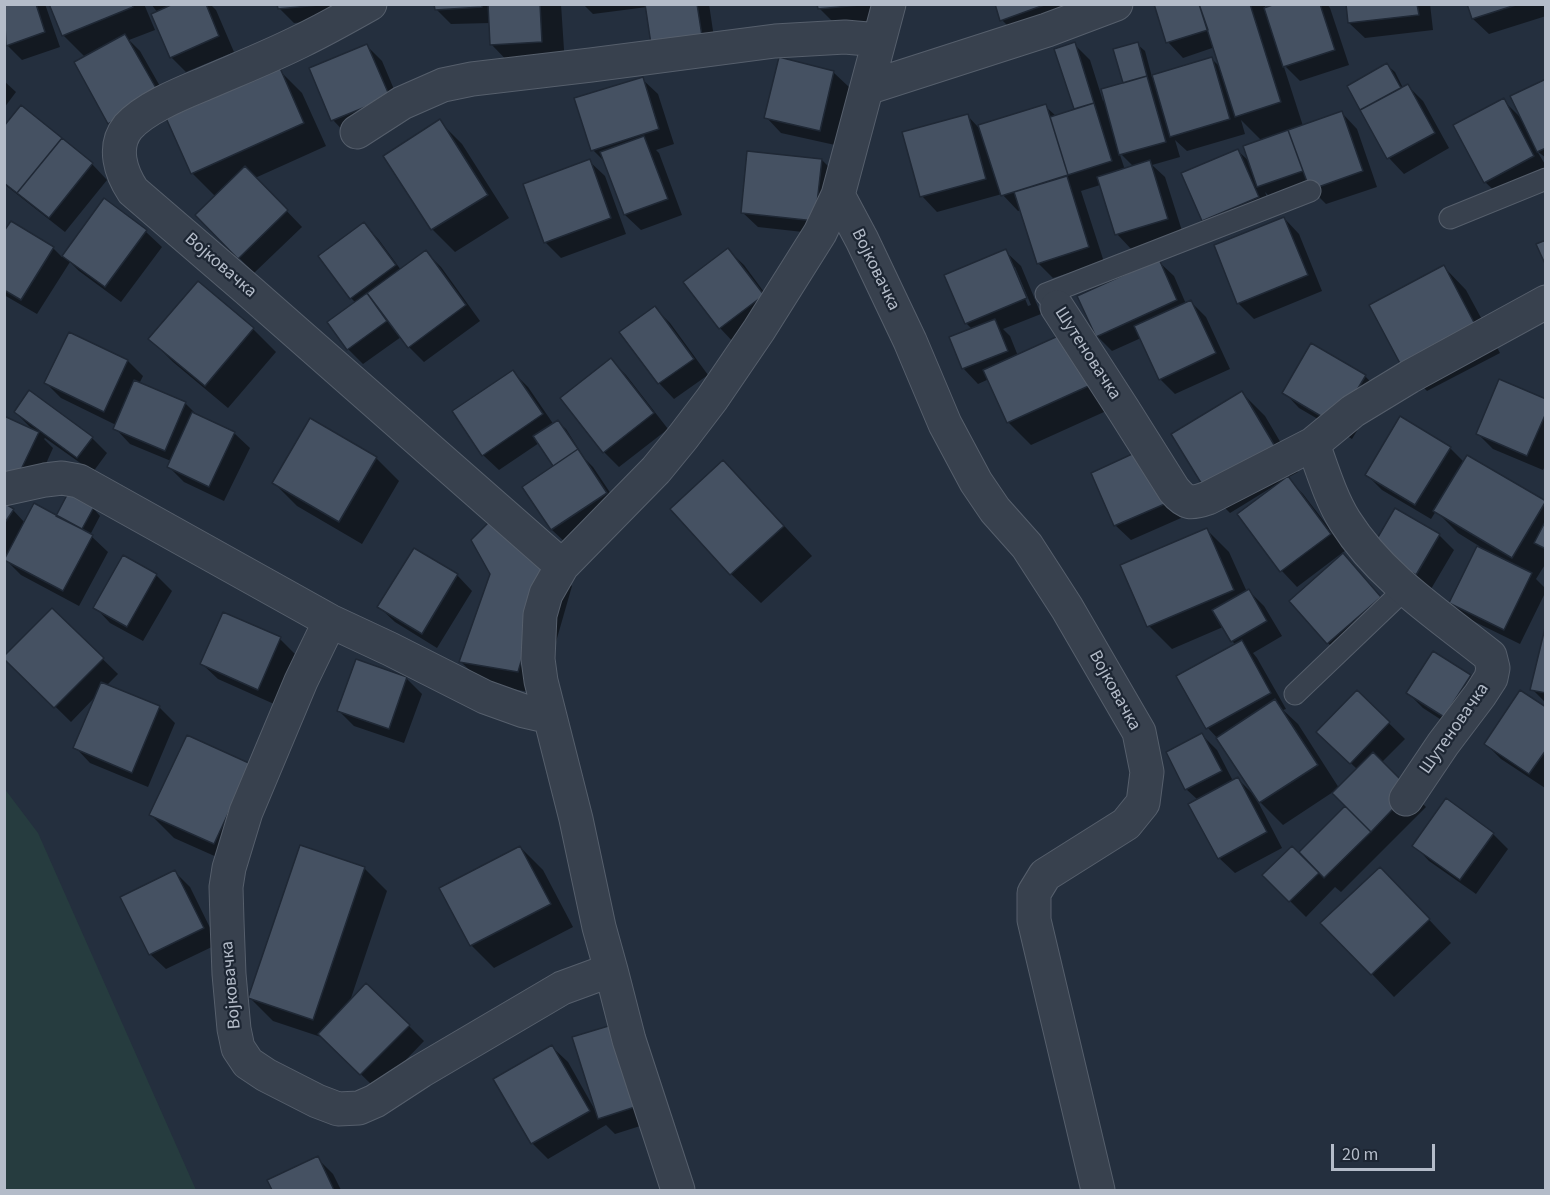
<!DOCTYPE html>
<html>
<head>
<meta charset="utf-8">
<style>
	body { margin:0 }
	#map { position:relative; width:1550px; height:1195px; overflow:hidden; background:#242f3e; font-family:"Source Sans 3",sans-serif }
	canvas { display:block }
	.frame { position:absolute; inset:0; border:6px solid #b4bcc9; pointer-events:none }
	.scale { position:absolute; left:1331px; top:1144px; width:104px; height:27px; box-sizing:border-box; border:3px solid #b4bcc9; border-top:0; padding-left:8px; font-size:18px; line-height:21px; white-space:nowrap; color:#b4bcc9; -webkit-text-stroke:4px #1d2633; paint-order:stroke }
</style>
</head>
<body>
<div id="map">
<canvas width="1550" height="1195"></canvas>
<div class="frame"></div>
<div class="scale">20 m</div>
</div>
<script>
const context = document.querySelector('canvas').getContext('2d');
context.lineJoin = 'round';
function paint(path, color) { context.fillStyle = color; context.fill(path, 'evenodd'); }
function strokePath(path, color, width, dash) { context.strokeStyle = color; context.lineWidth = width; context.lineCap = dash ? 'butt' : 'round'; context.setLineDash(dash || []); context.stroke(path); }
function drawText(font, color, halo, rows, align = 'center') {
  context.font = font + ' "Source Sans 3",sans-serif'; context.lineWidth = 4.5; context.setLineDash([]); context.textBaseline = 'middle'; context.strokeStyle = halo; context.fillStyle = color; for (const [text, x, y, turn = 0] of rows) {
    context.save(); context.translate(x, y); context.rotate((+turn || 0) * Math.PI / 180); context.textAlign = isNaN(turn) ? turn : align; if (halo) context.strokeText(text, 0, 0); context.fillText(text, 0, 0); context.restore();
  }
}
paint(new Path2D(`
	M4,788L38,833L196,1190H5Z`), '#263c3f');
paint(new Path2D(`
	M4,4H45L60,47L22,60L7,45L4,39Z
	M50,4H144L155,30L129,40L140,51L174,111L125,139L109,123L85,57L63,35Z
	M151,4H210L216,10L234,52L186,72L171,57L158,13Z
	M279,4H358L359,18L294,23L279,8Z
	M436,4H561L565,65L514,68L492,45L490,23L451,24L436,9Z
	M583,4H709L716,51L647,7L593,14Z
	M819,4H897L898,18L835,24L819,8Z
	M997,4H1074L1017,35L1002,20Z
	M1155,4H1264L1266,9L1280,4H1327L1330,8L1349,65L1300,81L1283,64L1303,126L1342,113L1357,129L1377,187L1326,204L1310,188L1274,201L1265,192L1273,213L1219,236L1203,220L1238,151L1251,163L1262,141L1241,120L1245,134L1187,151L1175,140L1180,157L1152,165L1165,177L1183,234L1132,250L1117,234L1100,185L1081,191L1104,262L1053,278L1038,263L1021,210L1018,211L1002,194L937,212L922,196L967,115L978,127L1045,106L1056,116L1076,110L1056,50L1074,44L1090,60L1103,101L1126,84L1137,44L1145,51L1152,77L1212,59L1222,69L1215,47L1183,58L1168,42ZM1119,152L1134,167L1125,170Z
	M1347,4H1430L1433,30L1365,38L1349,23Z
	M1469,4H1546V16L1489,34L1473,19Z
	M366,45L382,61L404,113L348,136L333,120L311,69Z
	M1387,65L1395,72L1403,88L1408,86L1423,101L1449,148L1404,174L1389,158L1349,86Z
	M279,70L302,93L326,146L255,178L302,227L254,273L197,215L216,197L192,173Z
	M833,72L849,87L835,145L781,133L766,117Z
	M642,79L658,94L674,144L656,150L659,153L682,215L641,230L625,215L606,163L593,150Z
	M1546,80V158L1537,151L1546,166V174L1501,197L1485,182L1503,100L1521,118Z
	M4,81L16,92L4,108Z
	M21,107L92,164L107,180L65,232L4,184V128Z
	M439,121L462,144L509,218L455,252L432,229L385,156Z
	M822,160L837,175L830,235L758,227L742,212Z
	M589,161L605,176L626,234L561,258L545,242Z
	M104,200L146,232L162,247L121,302L79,271L70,262L37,314L4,295V234L53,248L62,257Z
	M1284,218L1299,234L1322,291L1254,319L1238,303Z
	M364,224L379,240L401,270L426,252L441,267L480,321L424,362L409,347L401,337L363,364L348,349L356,303L351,298Z
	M728,250L744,265L778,311L735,344L720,328L685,282Z
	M1005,251L1021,266L1041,314L1003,329L1010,336L1018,356L1069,333L1115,407L1031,445L1008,422L989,379L978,384L963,368L972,329L966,323ZM1012,267H1015L1031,305L1028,306Z
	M1158,261L1174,276L1186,304L1191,302L1206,317L1230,369L1175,394L1160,379L1141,338L1112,351L1097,336Z
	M1444,267L1466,290L1500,353L1427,391L1404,368Z
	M655,308L670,323L708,375L674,399L659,383L622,332Z
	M253,329L276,352L228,408L173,362L150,339Z
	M69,334L128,361L143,376L139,384L185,403L198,416L234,433L250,448L224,501L184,482L169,467L171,461L130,444L115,428L116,425L61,398L46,383Z
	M611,360L626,375L668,429L619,467L604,452Z
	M513,372L528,387L554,425L558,422L566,429L585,459L593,467L621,509L568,545L552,530L524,487L555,466L539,443L499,470L483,455Z
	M1365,376L1380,392L1352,439L1299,408L1284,392Z
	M1242,393L1265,416L1298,472L1287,478L1303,494L1346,550L1297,587L1282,571L1239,515L1276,488L1274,486L1230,513L1207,490Z
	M1546,401V464L1543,470L1493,449L1478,434Z
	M15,412L92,438L107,453L93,472L45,438L44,439L53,448L32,495L4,482L34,431Z
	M311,420L376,458L399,481L362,544L297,506L274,483Z
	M1450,448L1464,462L1468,457L1546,503V563L1536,579L1546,589V591L1520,644L1467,618L1451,603L1479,546L1458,533L1436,511L1431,519L1382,490L1367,475Z
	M723,462L753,492L812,556L761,603L731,574Z
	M1158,467L1181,518L1131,540L1115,525Z
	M4,505L13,510L25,523L62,520L93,508L100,516L90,535L108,552L79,606L21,575L6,560L4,563Z
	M1206,529L1229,552L1247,592L1249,591L1264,606L1282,636L1253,653L1257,658L1286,709L1283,710L1298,724L1339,788L1357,769L1318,732L1357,692L1405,739L1381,763L1426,807L1341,892L1335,887L1306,917L1264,875L1299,854L1347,806L1333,792L1283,825L1256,798L1282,848L1235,873L1219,858L1198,800L1186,789L1202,735L1217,750L1233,781L1238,779L1254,795L1220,741L1208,728L1179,677L1236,645L1232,641L1223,627L1172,649L1149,626Z
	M1439,535L1454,550L1431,589L1388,564Z
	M549,563L572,586L541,694L484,684L461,662Z
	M1358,571L1395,613L1343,658L1328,643Z
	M156,575L172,591L143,641L110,623L95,607Z
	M457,575L472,591L437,648L395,622L379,607Z
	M52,610L118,674L106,686L160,708L175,723L148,787L90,763L75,747L96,696L71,722L6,658Z
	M1546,630V703L1532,689Z
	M280,639L295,654L274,704L218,679L202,664Z
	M1470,676L1486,691L1460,732L1423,708L1408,693Z
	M406,678L422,694L404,743L354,726L339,711Z
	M1546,709L1545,788L1501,759L1486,744Z
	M250,765L237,866L174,838L151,815Z
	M1493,834L1508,849L1476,894L1429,861L1414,845Z
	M520,847L543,870L573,927L494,968L471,945Z
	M364,868L387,891L349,1004L409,1026L424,1041L377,1090L324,1038L273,1021L250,998Z
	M175,872L190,887L218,944L166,969L150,954Z
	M1403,892L1451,943L1394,997L1372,974Z
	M574,1038L656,1121L615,1134L606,1125L548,1159L532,1143L495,1080L552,1047L568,1062L595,1110Z
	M317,1158L333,1174L341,1190H274L269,1181Z`), '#0007');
const building = new Path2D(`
	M4,4H36L45,32L6,46Z
	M49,4H132L133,7L62,36Z
	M173,4H206L219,36L170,58L151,14Z
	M277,4H329L278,9Z
	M434,4H482V7L435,10Z
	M488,4H540L542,42L490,45Z
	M645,4H697L702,36L651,44Z
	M817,4H870L818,9Z
	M995,4H1047L1000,21Z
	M1154,4H1199L1208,30L1166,43Z
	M1199,4H1250L1281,102L1235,117Z
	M1275,4H1320L1335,50L1283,67L1264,8Z
	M1346,4H1417L1419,15L1348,23Z
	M1467,4H1519L1472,19Z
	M125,34L160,95L108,124L74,62Z
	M1075,42L1094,103L1074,109L1054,49Z
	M1138,42L1147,76L1123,83L1113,49Z
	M367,44L390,97L331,121L309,68Z
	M779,57L834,71L820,131L764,118Z
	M1212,57L1230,119L1170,137L1152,75Z
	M1387,63L1401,88L1360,110L1347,86Z
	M280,68L304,123L191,174L166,118Z
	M1147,76L1166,142L1119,155L1101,89Z
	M643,77L659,129L591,151L574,98Z
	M1546,79V148L1537,152L1510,96Z
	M1408,84L1435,133L1387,159L1360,110Z
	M1504,98L1534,156L1484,183L1453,125Z
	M1094,103L1112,161L1068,175L1050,117Z
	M1046,104L1068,175L1001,196L978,125Z
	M21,105L62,138L17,193L4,183V126Z
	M1342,111L1363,171L1310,190L1288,130Z
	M968,114L986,179L920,197L902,132Z
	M440,119L488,195L431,230L383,156Z
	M1288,130L1303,171L1257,187L1243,146Z
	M644,136L668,199L624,215L600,152Z
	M62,138L93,163L49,218L17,193Z
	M1238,149L1259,197L1202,221L1181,173Z
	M747,151L822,159L815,221L741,213Z
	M590,159L611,218L544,243L523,184Z
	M1150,160L1168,219L1115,235L1097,177Z
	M245,166L288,210L238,259L195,215Z
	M1067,176L1089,247L1037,264L1014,192Z
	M104,198L147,230L105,287L62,256Z
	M1284,217L1308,275L1237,304L1214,245Z
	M11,221L54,247L21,300L4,290V231Z
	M364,222L396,265L350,299L318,256Z
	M1546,240V266L1536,244Z
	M728,248L764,295L719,329L683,282Z
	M1006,249L1027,298L965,324L944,275Z
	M426,250L466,305L408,348L367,293Z
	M1159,259L1177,300L1096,337L1077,296Z
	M1444,265L1478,330L1403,369L1369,305Z
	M198,281L254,328L205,386L148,339Z
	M367,293L387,321L347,350L327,322Z
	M1191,300L1216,353L1159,380L1134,326Z
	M655,306L694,359L658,384L619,332Z
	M995,319L1008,351L962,369L949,337Z
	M1069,331L1093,384L1007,423L983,370Z
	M69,332L128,360L104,412L44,383Z
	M1311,343L1366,375L1336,425L1282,393Z
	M611,358L654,413L603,453L560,398Z
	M513,370L543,414L482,456L452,411Z
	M1499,379L1546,399V413L1527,456L1476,434Z
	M134,380L186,402L165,451L113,429Z
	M29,390L93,437L77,458L14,412Z
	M1242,391L1276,448L1206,491L1171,434Z
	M192,412L235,432L209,487L167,467Z
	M4,416L39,432L16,480L4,475Z
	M1400,416L1451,447L1415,505L1365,475Z
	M310,418L377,457L339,522L272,483Z
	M558,420L578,449L553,466L533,436Z
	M578,449L607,493L551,530L522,487Z
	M1143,449L1167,503L1114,526L1091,473Z
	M1467,455L1546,501L1512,558L1433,511Z
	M723,460L784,526L730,575L670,509Z
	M1288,476L1331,534L1280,572L1237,514Z
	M68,493L94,507L82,529L56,516Z
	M4,503L14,509L4,524Z
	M34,503L93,535L63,591L4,560Z
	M1395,508L1440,534L1416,575L1371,549Z
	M497,514L550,562L518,672L459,662L490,574L471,540Z
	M1546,520V549L1534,543Z
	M1207,528L1234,590L1147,627L1120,565Z
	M1477,546L1532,573L1504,630L1449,603Z
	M414,548L458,574L422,634L377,607Z
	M1343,553L1381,597L1327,644L1289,601Z
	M123,555L157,574L127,627L93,608Z
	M1249,589L1267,621L1231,642L1212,610Z
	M52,608L104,658L54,708L4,659V656Z
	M223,612L281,637L258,690L200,664Z
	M1546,624V693L1530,690Z
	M1242,640L1271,693L1206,729L1176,676Z
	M1433,651L1471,675L1444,717L1406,693Z
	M356,659L407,677L389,729L337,711Z
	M101,682L160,706L132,773L73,748Z
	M1357,690L1390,722L1350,764L1316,732Z
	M1520,690L1546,707V750L1529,774L1484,744Z
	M1275,699L1318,765L1259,803L1216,738Z
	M1202,733L1222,771L1185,790L1166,752Z
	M187,735L251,764L214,844L149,815Z
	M1373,752L1411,790L1371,832L1332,793Z
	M1238,777L1267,832L1218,859L1188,804Z
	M1446,798L1494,833L1460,880L1412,846Z
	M1345,806L1371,832L1324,878L1299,852Z
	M300,845L365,867L313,1020L248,998Z
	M520,846L551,904L470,946L439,888Z
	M1292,846L1319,873L1289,902L1262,875Z
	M1380,867L1430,919L1371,975L1320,923Z
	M175,870L204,928L149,955L120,897Z
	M366,983L410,1025L360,1075L318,1034Z
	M615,1024L641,1105L598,1119L572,1037Z
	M552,1045L590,1111L531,1144L493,1079Z
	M318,1156L334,1190H272L267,1180Z`);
paint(building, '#455162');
strokePath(building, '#1f2835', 1.5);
const lane = new Path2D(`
	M1450,218L1546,179
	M1057,307L1046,294L1310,191
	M1295,694L1405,589`);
const street = new Path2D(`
	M370,4C347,17 324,30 301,41C269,57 236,70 204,84C180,94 145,108 128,127C112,147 121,173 133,191L248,290L562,566
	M867,88L1047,30L1116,4
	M357,132L402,103L443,85L472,79L591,65L775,41L845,37L879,40
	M838,195L862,240L910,341L945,424L976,482L995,510L1027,546L1067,608L1139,732L1147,772L1143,803L1126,824L1045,875L1034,893V920L1098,1190
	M1057,307L1123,409L1174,490C1186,504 1191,504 1208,498L1313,444L1353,411L1409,377L1546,302
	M1313,444C1322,469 1331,499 1345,521C1381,578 1439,615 1490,656L1493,668L1491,678L1480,695L1443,744L1406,799
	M4,489L45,480L62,478L79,481L330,621L390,649L485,697L524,711L550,717
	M330,621L301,681L246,812L229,868L226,887L227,921L229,974L234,1029L238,1048L248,1063L266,1075L317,1101L338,1109L359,1108L375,1101L421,1071L562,988L611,970
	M678,1190L629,1040L611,970L599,927L576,819L541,681L538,659L540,615L546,594L562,566L656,470L683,437L712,399L759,330L820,233L838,195L889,4`);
strokePath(lane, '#565f6c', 23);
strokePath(street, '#565f6c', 35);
strokePath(lane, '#38414e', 21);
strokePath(street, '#38414e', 33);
drawText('18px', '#b4bcc9', '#1d2633', [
	["Војковачка",220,266,41],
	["Војковачка",875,270,64],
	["Шутеновачка",1087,354,57],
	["Војковачка",1114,691,61],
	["Шутеновачка",1455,729,-55],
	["Војковачка",232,985,-95]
]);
</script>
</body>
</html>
